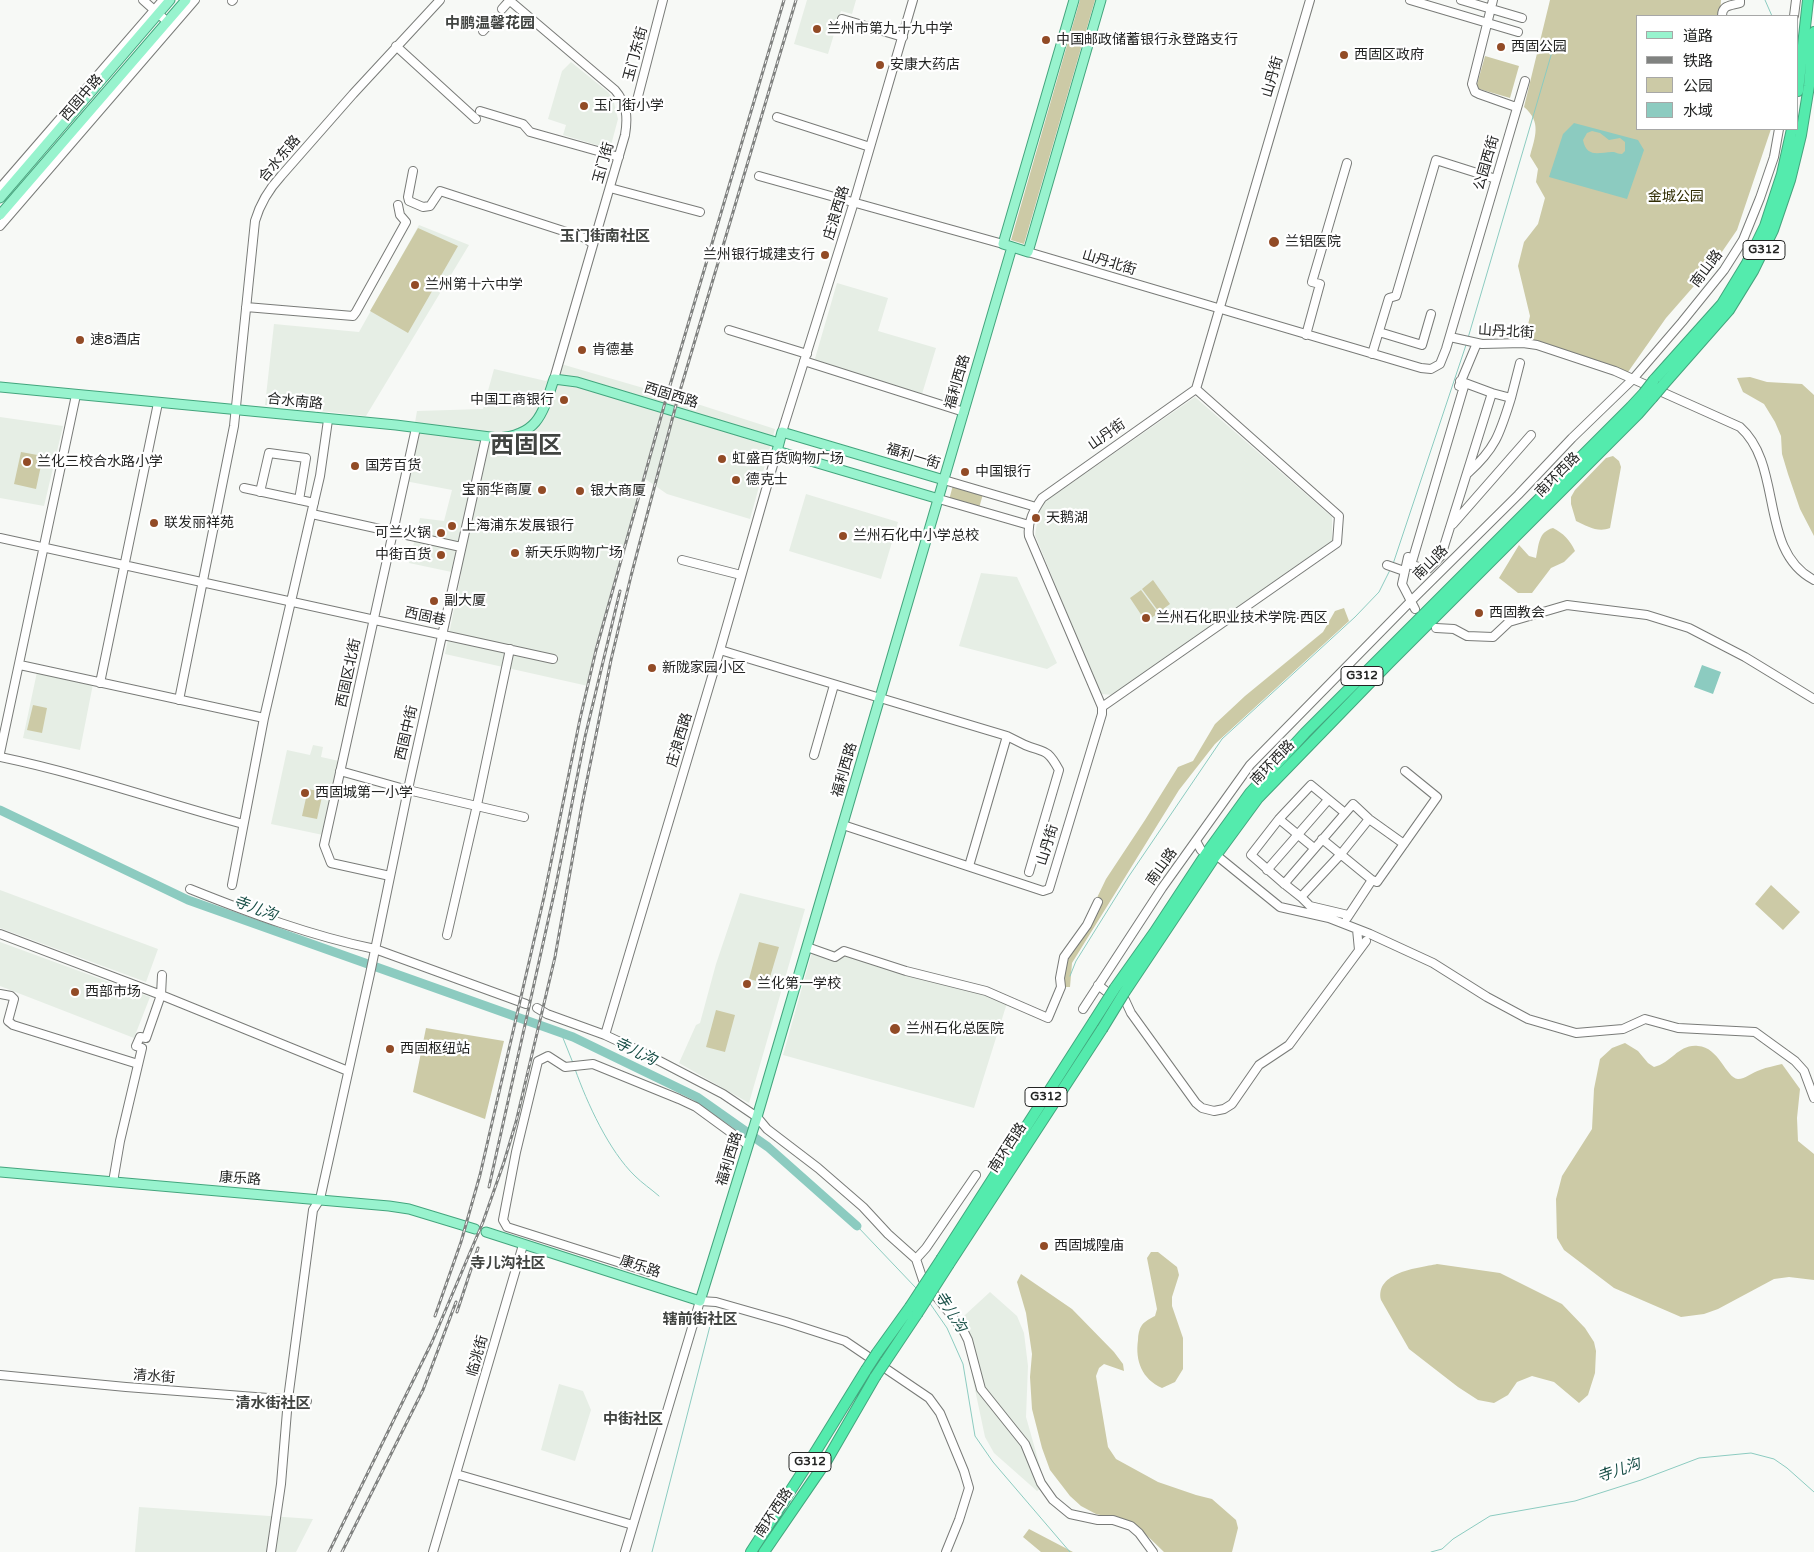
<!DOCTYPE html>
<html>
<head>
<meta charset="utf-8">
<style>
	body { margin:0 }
	#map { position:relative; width:1814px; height:1552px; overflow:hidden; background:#f7f9f6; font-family:"Varela Round","Noto Sans SC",sans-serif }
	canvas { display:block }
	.legend { position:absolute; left:1636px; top:15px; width:162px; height:115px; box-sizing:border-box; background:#fff; border:1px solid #a7a7a7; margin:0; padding:6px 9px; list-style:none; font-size:15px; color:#232423 }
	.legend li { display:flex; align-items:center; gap:10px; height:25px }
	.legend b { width:25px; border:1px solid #a7a7a7 }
</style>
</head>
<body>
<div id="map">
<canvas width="1814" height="1552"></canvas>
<ul class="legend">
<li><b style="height:6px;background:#98f3ce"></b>道路</li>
<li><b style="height:6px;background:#808280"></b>铁路</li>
<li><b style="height:14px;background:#cccaa6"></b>公园</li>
<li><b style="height:14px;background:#8ccbc0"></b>水域</li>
</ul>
</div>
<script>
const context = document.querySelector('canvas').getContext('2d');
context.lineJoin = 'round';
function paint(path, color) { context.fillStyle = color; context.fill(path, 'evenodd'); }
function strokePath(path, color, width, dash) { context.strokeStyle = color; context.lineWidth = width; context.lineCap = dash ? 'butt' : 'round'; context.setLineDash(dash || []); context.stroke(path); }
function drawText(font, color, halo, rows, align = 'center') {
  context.font = font + ' "Varela Round","Noto Sans SC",sans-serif'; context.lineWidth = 4.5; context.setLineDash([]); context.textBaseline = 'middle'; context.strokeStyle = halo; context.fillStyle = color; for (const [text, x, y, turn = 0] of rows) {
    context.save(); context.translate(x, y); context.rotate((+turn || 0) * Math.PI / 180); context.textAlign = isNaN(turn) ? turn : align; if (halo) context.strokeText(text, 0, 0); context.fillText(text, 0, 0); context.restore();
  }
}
paint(new Path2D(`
	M807,0H856L852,14L841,11L828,54L794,44Z
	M571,62L608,92L613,99L618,119L610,149L563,135L566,125L548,119L562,71Z
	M419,225L469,245L366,416L265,405L274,324L359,332Z
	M837,283L888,298L878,331L936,348L922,394L814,362Z
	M561,364L688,401L775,429L750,519L667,494L644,478L588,686L445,654L461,574L409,563L420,518L444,521L452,490L405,481L417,411L483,409L494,369L546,381Z
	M1195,397L1332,517V543L1114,695L1100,694L1035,535L1040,505Z
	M0,417L63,426L44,506L0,498Z
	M806,494L898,522L881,579L789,551Z
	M981,573L1017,577L1057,663L1047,669L959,646Z
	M37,672L93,684L80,750L23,738Z
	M313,745L323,747L321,757L339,761L323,835L271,824L287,750L310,755Z
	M0,890L158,949L146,982L0,928Z
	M740,893L805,909L749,1103L679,1063L696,1025L700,1023L716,964Z
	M0,942L150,997L134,1038L0,986Z
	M814,945L983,992L1007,1003L974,1108L783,1055Z
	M990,1292L1017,1316L1024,1333L1028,1366L1026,1417L1043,1477L1048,1484L1037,1491L994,1453L985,1437L965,1342L953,1326Z
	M559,1384L583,1391L591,1410L575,1461L541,1450Z
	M139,1507L313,1519L296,1552H135Z`), '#e6eee5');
paint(new Path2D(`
	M1080,0H1095L1024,244L1011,240Z
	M1550,0H1721L1720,16H1638V129H1771L1737,230L1715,262L1666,318L1628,372L1525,338L1530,316L1518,266L1524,242L1538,224L1545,198L1536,182L1538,169L1530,156C1535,137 1542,122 1524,107Z
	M1485,56L1519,66L1510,98L1476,88Z
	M418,228L458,246L408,333L370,311Z
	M1750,377L1767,382L1802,384L1814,395V536L1800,509L1788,474L1782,454L1781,436L1775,422L1764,404L1743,392L1737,378Z
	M21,452L43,456L36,489L14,484Z
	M1613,456L1619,461L1621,467L1610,528C1598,533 1587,526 1576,521L1571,504V497L1575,490L1606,458Z
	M953,485L983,494L979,508L949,500Z
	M1553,528C1563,533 1570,540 1575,551L1564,562L1551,568L1532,593H1518L1499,578L1519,545L1529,556L1536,558C1539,545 1538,532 1553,528Z
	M1153,580L1170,604L1159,612L1142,589Z
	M1141,590L1158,613L1146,622L1130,598Z
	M1344,608L1349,621L1215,744L1179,790L1072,963L1070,987H1064L1059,968L1081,931L1106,879L1145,820L1178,767L1193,761L1215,724L1245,696L1323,632L1335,611Z
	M33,705L47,708L42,733L27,730Z
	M308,789L323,792L317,819L302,816Z
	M1771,885L1800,912L1783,930L1755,904Z
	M759,942L779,947L768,984L749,979Z
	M716,1010L735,1015L725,1052L706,1047Z
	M426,1028L504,1041L485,1119L413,1092Z
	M1625,1043L1638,1051L1648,1063L1654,1067C1672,1063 1678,1044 1698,1046C1719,1047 1726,1078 1738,1079C1745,1079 1753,1072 1760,1070C1767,1067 1775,1066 1782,1064L1800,1089L1797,1118L1798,1141L1814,1154V1280L1789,1277L1774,1279L1718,1309L1704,1314L1681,1317L1614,1288L1564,1250L1557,1238L1556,1199L1562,1176L1592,1129L1594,1089L1600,1059L1612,1048Z
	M1151,1252H1158L1177,1267L1179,1275L1172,1297V1306L1183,1338V1369L1175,1382L1162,1388C1142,1379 1135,1361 1138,1340C1138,1335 1139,1329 1142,1325C1145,1321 1151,1318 1155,1316L1157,1309L1147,1258Z
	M1437,1264L1500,1273L1562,1304L1585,1328L1594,1342L1596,1351L1595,1373L1588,1395L1579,1403L1554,1382L1532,1376L1517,1382L1508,1395L1494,1403L1478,1400L1458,1387L1409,1349L1381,1300C1375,1272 1418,1268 1437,1264Z
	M1021,1274L1072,1309L1114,1352L1123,1364L1124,1371L1104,1364L1099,1368L1096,1376L1108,1447L1116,1459L1158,1482L1196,1495L1212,1499L1236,1520L1238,1528L1232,1552H1164L1134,1523L1096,1514L1081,1506L1070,1496L1050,1470L1042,1448L1032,1409L1030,1377L1032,1354L1026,1313L1017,1282Z
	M1029,1529L1073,1552H1041L1023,1537Z`), '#cccaa6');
paint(new Path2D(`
	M1574,123L1638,140L1644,150L1627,199L1549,177L1563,134ZM1592,131L1600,133L1609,140L1620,138L1625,142V151L1622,154C1619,154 1617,153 1614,152C1602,151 1587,160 1583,140L1587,133Z
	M1702,665L1721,672L1713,694L1694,687Z`), '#8ccbc0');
strokePath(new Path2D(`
	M1765,0L1772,16
	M1468,338L1552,52
	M1393,564L1466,345
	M1070,976L1076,961L1129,876L1222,739L1355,617L1379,592L1390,570
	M561,1033L573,1063
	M575,1069C587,1103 609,1151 635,1176C642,1183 651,1189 659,1196
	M857,1226L916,1288
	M929,1302L947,1328L963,1364L975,1436L993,1462L1070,1552
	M652,1552L711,1322
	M1431,1552L1442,1549L1453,1539L1490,1516L1575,1501L1641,1480L1699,1458L1751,1453L1774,1459L1787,1468L1814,1492`), '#8ccbc0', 1);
strokePath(new Path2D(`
	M0,810L188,900L573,1037L697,1097L768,1147L857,1226`), '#8ccbc0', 9);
strokePath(new Path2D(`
	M492,21L502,9`), '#cdcecc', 8, [8, 4]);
const minor = new Path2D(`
	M143,0L171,25
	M509,0L615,90C627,104 628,117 625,135L554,379
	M1410,0L1518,32
	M1461,0L1522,18
	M1493,0L1472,84L1475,92L1479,94L1516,107
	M232,1L233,0
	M502,9L509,1
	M1722,16C1722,5 1730,6 1740,3V0
	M1794,16L1796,0
	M842,19L903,37
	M483,31L492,21
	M396,46L476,119
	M626,109L636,104L663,0
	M480,111L523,124L530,132L619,157
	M777,117L870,147
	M413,171L408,197L409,201L423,207L430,206L440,191L585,238L593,244
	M759,176L1003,244
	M0,188L163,0
	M610,188L700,212
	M0,226L195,0
	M1028,252L1421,368L1431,369L1440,364L1446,349L1525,81
	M246,307L353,316L356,312L406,222L400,215L398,205
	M729,330L807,354
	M1379,332L1422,345L1431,314
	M1306,335L1320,284L1312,282L1347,163
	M1450,337L1482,344L1523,343L1537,345L1615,371L1740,427C1784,466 1758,551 1814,580
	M1372,354L1389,298L1396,296L1436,160L1496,179
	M804,361L964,412
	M1460,381L1465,383L1411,565L1428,569L1441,556L1492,393L1465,383
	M1459,386L1477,343
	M1511,398L1520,363
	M782,432L854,202L913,0
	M1468,473C1496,448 1500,433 1511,398L1492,393
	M944,480L1036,507
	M244,488L314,503
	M260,492L269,453L306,458L299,500
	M939,499L1029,525
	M312,514L461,547
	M1453,524L1531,435
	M0,538L553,659
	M1408,557L1402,584L1415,609
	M682,560L741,575
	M1387,565L1404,571
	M1436,628L1454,629L1467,636L1493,637L1509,622L1567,605L1647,615L1689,628L1745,657L1814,699
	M720,650L1007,736C1013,739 1019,742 1025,745C1045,753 1047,748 1059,770L1029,872
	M20,665L264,718
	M100,683L158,403
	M179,700L234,426L255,221C260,204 269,189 281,176L353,94L440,0
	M1102,707L1337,543L1339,516L1196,389
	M0,753L76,395
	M814,755L834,685
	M0,757C82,774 162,802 243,824
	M340,771L408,790L524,817
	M1345,813L1311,785L1279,819L1251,855L1282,882L1301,897L1310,906L1348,915
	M1279,819L1314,848
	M843,825L1043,891L1049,889L1102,714V707L1029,536C1027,522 1034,510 1042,498L1196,389L1310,0
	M1322,839L1372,880L1347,918
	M1196,841L1201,850
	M1221,859L1280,907L1329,918L1370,934L1433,963L1487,997L1528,1019L1576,1033L1623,1029L1645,1019L1678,1028L1755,1032L1795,1061L1804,1071L1814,1098
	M969,866L1007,736
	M1267,870L1328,800
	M390,876L331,863L324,845L416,428
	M1372,880L1377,882L1437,797L1405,771
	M1284,884L1353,804L1369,819L1404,844
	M232,885L264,718L320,476L328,420
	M190,889C250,913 311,936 375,949L526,1004
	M1301,897L1341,854L1369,819
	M1357,929L1359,950
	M0,934L161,995L348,1071
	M447,935L477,805L510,649
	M807,947L835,957L844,951L906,971L986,991L1048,1018L1061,987L1060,978L1064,957L1087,925L1098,902
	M1098,985L1107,992L1125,1000L1131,1013L1196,1103L1202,1108L1214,1111L1224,1109L1232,1104L1259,1065L1289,1045L1366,941
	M0,994L11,996L14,999L8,1021L13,1025L138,1064
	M537,1008L547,1014L605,1035L648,1055L723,1094L757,1117L767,1129L818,1168L863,1207L888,1234L916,1259L923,1280L963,1330L968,1340L981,1389L1025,1444L1041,1483L1053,1500L1070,1514L1098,1520H1113L1131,1526L1139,1533L1153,1552
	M1083,1009L1162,888L1250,765L1410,602L1518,495L1572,438L1633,379L1682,322L1724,270L1743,240L1760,198L1774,157L1779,129
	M605,1035L720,650L777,451
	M113,1182L120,1141L142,1048L136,1046L140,1037L146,1038L161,995L162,975
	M916,1259L926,1248L976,1175
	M649,1272L507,1227L503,1220L516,1152L538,1061L548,1056L565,1067L593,1064L679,1099L696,1107L748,1145
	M0,1375L126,1387L307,1401
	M456,1474L633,1525
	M271,1552L281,1484L288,1399L313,1210L320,1199L370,974L410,780L486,437
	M433,1552L523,1245
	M625,1552L700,1301L716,1302L786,1322L845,1341L929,1398L940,1413L964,1471L969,1488L959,1520L946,1552`);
const major = new Path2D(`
	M1074,0L1003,244L1028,252L1101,0
	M0,198L170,0
	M0,215L186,0
	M0,387L396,425L498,438C539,435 543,412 554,379L577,382L779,443
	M939,499L777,451L782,432L944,480
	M0,1172L389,1206L409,1209L475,1229
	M486,1232L700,1301L757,1117L1012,247`);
const highway = new Path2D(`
	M1798,91L1808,0
	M1654,380L1722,304L1747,263L1765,226L1782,174L1792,129
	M1663,385L1729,310L1753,271L1773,230L1790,180L1801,135L1809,86L1814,32
	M1115,988L1154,933L1206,854L1250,793L1305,733L1631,407L1644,393
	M1124,993L1214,858L1258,798L1389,663L1638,414L1652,398
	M942,1258L1094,1021
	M949,1264L1102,1029
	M877,1353L910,1307
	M885,1362L917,1314
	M751,1552L816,1451L866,1370
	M764,1552L827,1460L875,1377`);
strokePath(minor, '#797b78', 10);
strokePath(major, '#43a57d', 11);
strokePath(highway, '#43a57d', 12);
strokePath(minor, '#fff', 8);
strokePath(major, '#98f3ce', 9);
strokePath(highway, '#54ebad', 10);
const rail = new Path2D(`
	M489,1187L556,885L585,737L620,591
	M457,1312L478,1248
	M435,1316L461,1242L480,1175L544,897L580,719L596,650L666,399L784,0
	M329,1552L432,1342L483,1222L504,1162L516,1122L555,957L582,805L611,660L631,576L677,401L796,0
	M342,1552L423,1390L456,1302`);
strokePath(rail, '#808280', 3);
strokePath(rail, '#fff', 1, [4]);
const highwayBridge = new Path2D(`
	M1644,393L1654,380
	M1652,398L1663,385
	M1094,1021L1115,988
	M1102,1029L1124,993
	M910,1307L942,1258
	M917,1314L949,1264
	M866,1370L877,1353
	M875,1377L885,1362`);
strokePath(highwayBridge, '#43a57d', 12, []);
strokePath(highwayBridge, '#54ebad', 10);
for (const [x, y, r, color] of [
	[817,29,5,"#924b26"],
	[1046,40,5,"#924b26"],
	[1501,47,5,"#924b26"],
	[1344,55,5,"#924b26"],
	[880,65,5,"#924b26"],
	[584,106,5,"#924b26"],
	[1274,242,6,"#924b26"],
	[825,255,5,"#924b26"],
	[415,285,5,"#924b26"],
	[80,340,5,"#924b26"],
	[582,350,5,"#924b26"],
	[564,400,5,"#924b26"],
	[722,459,5,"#924b26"],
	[27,462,5,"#924b26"],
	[355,466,5,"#924b26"],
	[965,472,5,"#924b26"],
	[736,480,5,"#924b26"],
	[542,490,5,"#924b26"],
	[580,491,5,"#924b26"],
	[1036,518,5,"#924b26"],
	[154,523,5,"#924b26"],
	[452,526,5,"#924b26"],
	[441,533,5,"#924b26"],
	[843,536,5,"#924b26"],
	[515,553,5,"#924b26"],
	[441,555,5,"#924b26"],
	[434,601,5,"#924b26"],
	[1479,613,5,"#924b26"],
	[1146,618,5,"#924b26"],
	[652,668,5,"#924b26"],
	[305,793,5,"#924b26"],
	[747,984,5,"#924b26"],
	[75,992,5,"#924b26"],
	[895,1029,6,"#924b26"],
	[390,1049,5,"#924b26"],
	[1044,1246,5,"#924b26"]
]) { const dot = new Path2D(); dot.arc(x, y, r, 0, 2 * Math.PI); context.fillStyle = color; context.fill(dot); strokePath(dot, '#fff', 2); }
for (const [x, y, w] of [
	[1764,250,42],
	[1362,676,42],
	[1046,1097,42],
	[810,1462,42]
]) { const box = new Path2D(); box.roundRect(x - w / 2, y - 9.5, w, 19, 4); context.fillStyle = '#fff'; context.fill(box); strokePath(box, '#232423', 1); }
drawText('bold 12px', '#232423', null, [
	["G312",1764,250],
	["G312",1362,676],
	["G312",1046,1097],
	["G312",810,1462]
]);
drawText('14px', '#232423', '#fff', [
	["兰州市第九十九中学",827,29],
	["中国邮政储蓄银行永登路支行",1056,40],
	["西固公园",1511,47],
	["西固区政府",1354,55],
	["安康大药店",890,65],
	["玉门街小学",594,106],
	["兰铝医院",1285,242],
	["兰州银行城建支行",815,255,"right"],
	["兰州第十六中学",425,285],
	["速8酒店",90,340],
	["肯德基",592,350],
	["中国工商银行",554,400,"right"],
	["虹盛百货购物广场",732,459],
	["兰化三校合水路小学",37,462],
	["国芳百货",365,466],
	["中国银行",975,472],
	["德克士",746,480],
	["宝丽华商厦",532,490,"right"],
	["银大商厦",590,491],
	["天鹅湖",1046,518],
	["联发丽祥苑",164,523],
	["上海浦东发展银行",462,526],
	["可兰火锅",431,533,"right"],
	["兰州石化中小学总校",853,536],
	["新天乐购物广场",525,553],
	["中街百货",431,555,"right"],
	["副大厦",444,601],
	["西固教会",1489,613],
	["兰州石化职业技术学院·西区",1156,618],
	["新陇家园小区",662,668],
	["西固城第一小学",315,793],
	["兰化第一学校",757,984],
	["西部市场",85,992],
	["兰州石化总医院",906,1029],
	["西固枢纽站",400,1049],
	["西固城隍庙",1054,1246]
], 'left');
drawText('14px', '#232423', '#fff', [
	["玉门东街",636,54,-75],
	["山丹街",1273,77,-74],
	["西固中路",82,98,-49],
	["合水东路",280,159,-50],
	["玉门街",604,163,-74],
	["公园西街",1487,163,-74],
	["庄浪西路",837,213,-73],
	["山丹北街",1109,263,17],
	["南山路",1707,269,-53],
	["山丹北街",1506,332,3],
	["福利西路",958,382,-74],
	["西固西路",671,396,17],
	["合水南路",295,402,6],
	["山丹街",1107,435,-35],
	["福利一街",913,457,17],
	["南环西路",1558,475,-45],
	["南山路",1431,563,-45],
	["西固巷",425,617,12],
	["西固区北街",349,673,-78],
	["西固中街",407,733,-77],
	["庄浪西路",680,740,-73],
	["南环西路",1273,763,-46],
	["福利西路",845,770,-74],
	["山丹街",1048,845,-73],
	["南山路",1162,867,-54],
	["南环西路",1008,1148,-57],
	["福利西路",730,1159,-73],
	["康乐路",240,1179,4],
	["康乐路",640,1267,18],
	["临洮街",478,1356,-74],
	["清水街",154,1377,4],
	["南环西路",774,1513,-56]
]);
drawText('14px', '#312e04', '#fff', [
	["金城公园",1676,197]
]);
drawText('bold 15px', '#414441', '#fff', [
	["中鹏温馨花园",490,24],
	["玉门街南社区",605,237],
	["寺儿沟社区",508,1264],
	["辖前街社区",700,1320],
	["清水街社区",273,1404],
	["中街社区",633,1420]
]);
drawText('italic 15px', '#174e46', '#fff', [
	["寺儿沟",255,909,20],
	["寺儿沟",635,1052,26],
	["寺儿沟",950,1312,57],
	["寺儿沟",1619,1471,-19]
]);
drawText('bold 24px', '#414441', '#fff', [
	["西固区",526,447]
]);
</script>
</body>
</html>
